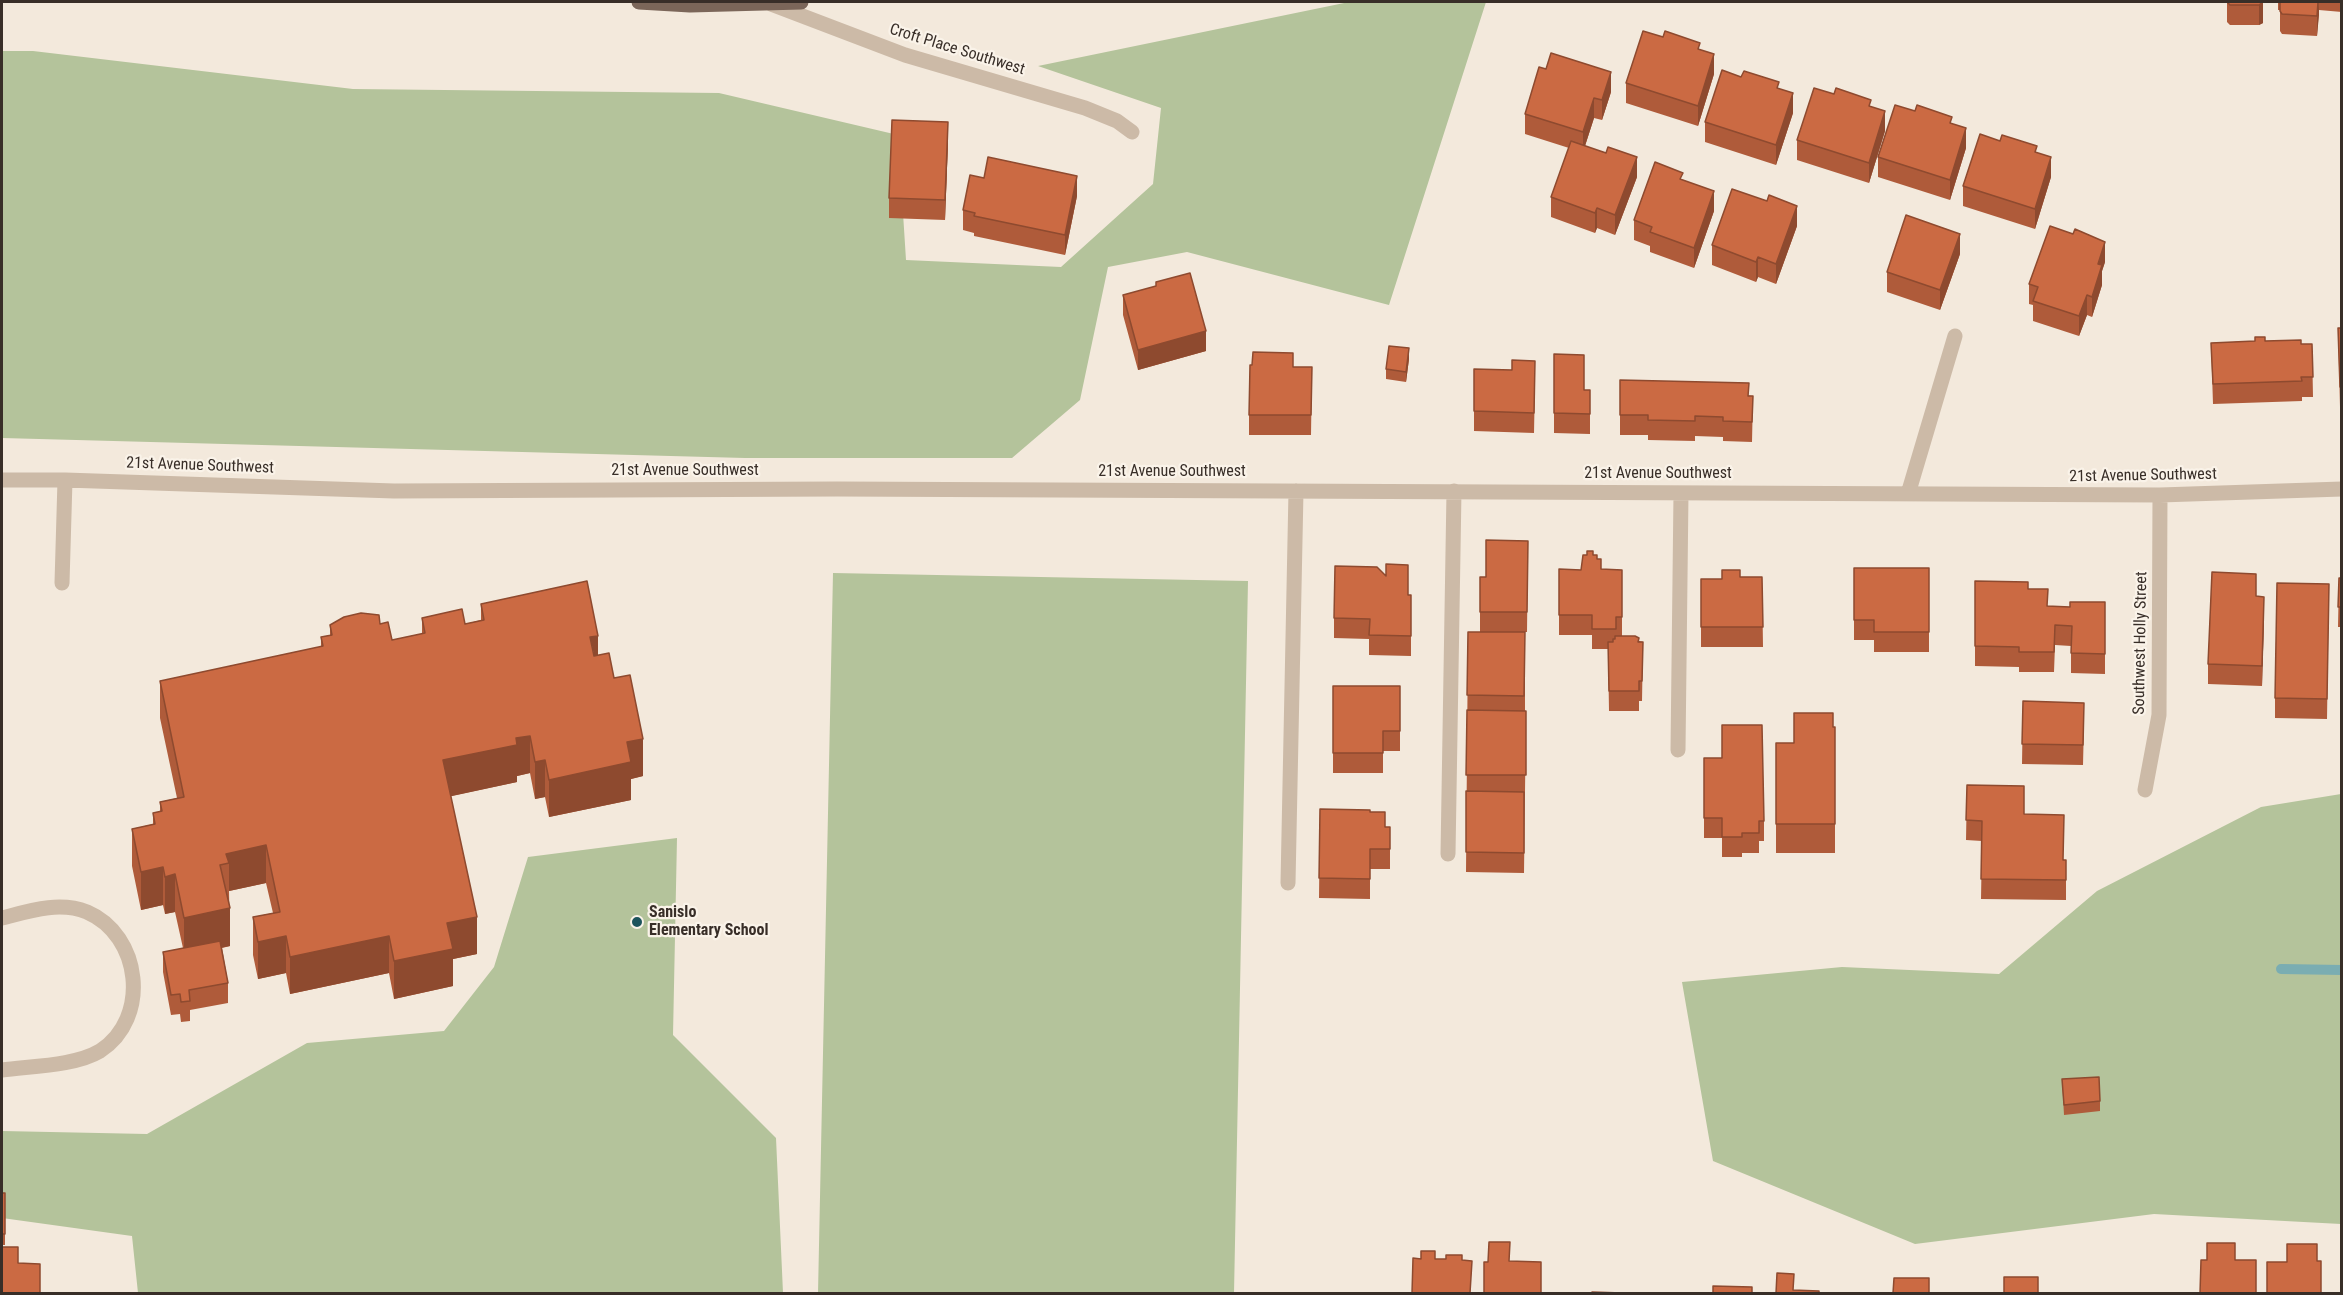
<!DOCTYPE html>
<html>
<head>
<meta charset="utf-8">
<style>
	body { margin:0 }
	#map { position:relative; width:2343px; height:1295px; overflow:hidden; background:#f3e9dc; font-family:"Roboto Condensed",sans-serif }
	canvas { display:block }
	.frame { position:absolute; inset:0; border:3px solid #382e28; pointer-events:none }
</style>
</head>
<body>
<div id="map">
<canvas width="2343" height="1295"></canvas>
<div class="frame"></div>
</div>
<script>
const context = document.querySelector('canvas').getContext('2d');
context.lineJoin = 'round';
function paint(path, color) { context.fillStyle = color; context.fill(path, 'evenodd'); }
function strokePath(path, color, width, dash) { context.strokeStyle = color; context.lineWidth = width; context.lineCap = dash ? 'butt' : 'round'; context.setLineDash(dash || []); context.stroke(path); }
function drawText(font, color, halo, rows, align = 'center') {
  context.font = font + ' "Roboto Condensed",sans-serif'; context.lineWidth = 4.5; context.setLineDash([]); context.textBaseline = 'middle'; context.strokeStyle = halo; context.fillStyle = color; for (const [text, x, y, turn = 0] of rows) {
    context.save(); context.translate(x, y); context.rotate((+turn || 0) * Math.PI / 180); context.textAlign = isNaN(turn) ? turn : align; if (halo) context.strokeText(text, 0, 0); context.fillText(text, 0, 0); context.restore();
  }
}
paint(new Path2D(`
	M1349,2H1486L1389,305L1187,252L1108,267L1080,400L1012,458H745L2,438V51H33L353,89L719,93L898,135L906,260L1061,267L1153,184L1161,108L1038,66Z
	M833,573L1248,581L1234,1293H818Z
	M2341,794V1224L2154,1214L1915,1244L1713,1161L1682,982L1842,967L1999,974L2097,891L2261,807Z
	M677,838L673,1035L776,1138L783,1293H138L132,1236L2,1218V1131L147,1134L307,1043L444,1031L494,967L528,857Z`), '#b4c39b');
strokePath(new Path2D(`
	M2281,969L2342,970`), '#7aadb2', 10);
strokePath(new Path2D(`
	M771,4L905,55L1085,108L1117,121L1132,132
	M2,480H65L394,491L837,489L2160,495L2342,489
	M1908,494L1955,336
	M62,583L65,480
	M1678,750L1681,493
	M2145,790L2159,715L2160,495
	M1448,854L1454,491
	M1288,883L1296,491
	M2,918C29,911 59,901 87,912C141,935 151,1018 100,1051C75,1066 30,1066 2,1070`), '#ccbaa7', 15);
strokePath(new Path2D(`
	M639,2L690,5L801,2`), '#7b6659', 15);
paint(new Path2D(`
	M2227,2H2263V23L2259,25H2230L2227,22Z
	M2278,2H2342V12L2319,10L2317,36L2282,34L2280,31V10H2278Z
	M1700,49L1714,74L1698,126L1626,103V83Z
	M1779,89L1793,113L1776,165L1705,142V122Z
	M1611,92L1602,120L1594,118L1585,146L1637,177L1615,235L1597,228L1595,233L1551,217V197L1569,148L1525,134V114Z
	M1871,106L1885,131L1869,183L1797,160V140Z
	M1952,123L1966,148L1950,200L1878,177V157Z
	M948,142L945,220L889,218V198Z
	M2037,153L2051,177L2035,229L1963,206V186Z
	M1683,180L1714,211L1694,268L1650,252V246L1634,240V220Z
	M1077,196L1065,255L974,236V233L963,230V210Z
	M1797,226L1776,284L1758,277L1756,282L1712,265V245Z
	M1960,254L1940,310L1887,292V272Z
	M2105,262L2102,271V285L2092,317L2087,315L2079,336L2033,321V305L2029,304V284Z
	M1156,282L1206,351L1138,370L1123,315V295L1156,286Z
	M2338,328H2342V406L2340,407Z
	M2255,341L2301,344H2312L2313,397H2302V401L2213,404L2211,343Z
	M1554,354L1584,390H1590V434L1554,433Z
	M1409,359L1406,382L1386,379V369Z
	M1293,367H1312L1311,435H1249V415Z
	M1474,369L1535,381L1534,433L1474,431Z
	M1620,380L1753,396L1752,442L1723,441V437L1695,436V441L1648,440V435H1620Z
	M1528,541L1527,632H1480V577H1486Z
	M1587,555H1593L1597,559L1601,569L1622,570V636L1643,642L1642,701H1639V711H1609L1608,649H1592V635H1559V569L1581,570Z
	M1854,568H1929V652H1874V640H1854Z
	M1740,577H1762L1763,647H1701V579H1722Z
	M2339,578H2342V627H2338Z
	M1975,581L2028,589L2048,606L2070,607L2105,602V674L2071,673V646L2055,645L2054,672H2019V667L1975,666Z
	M2329,584L2327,719L2275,718V698Z
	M1408,595H1411V656L1369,655V639L1334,638V618Z
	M2256,596L2264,617L2262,686L2208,684V664Z
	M481,604L598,655L614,678L643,776L631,779V800L549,817L545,797L535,799L530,773L517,776V782L451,796L477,954L453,959V986L394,999L389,973L290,994L286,973L258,979L253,955V917L273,913L266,883L229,891L230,946L222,948L228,983V1003L190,1010V1021L181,1022L180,1014L171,1015L163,972V952L183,948L175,912L165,914L163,905L141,910L132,866V829L153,824V813L160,812V802L177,798L160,718V681L321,647V637L330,635V625L380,624L392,640L422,634V618L465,624L481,620Z
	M1468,632H1525V711H1526L1524,873L1466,872Z
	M1333,686H1400V751H1383V773H1333Z
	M2023,701L2084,723L2083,765L2022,764Z
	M1833,727H1835V853H1776V743H1794Z
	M1704,758L1764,821V841H1759V853H1742V857H1722V838H1704Z
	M1967,785L2024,814L2064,860H2066V900L1981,899L1982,841L1966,840Z
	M1320,809L1370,812L1385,827H1390V869H1370V899L1319,898Z
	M2062,1079L2100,1101V1111L2064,1115Z
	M2,1193H5V1245H2Z`), '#af5b3a');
paint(new Path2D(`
	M2319,2V15L2317,36V16Z
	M2263,3V23L2259,25V5Z
	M1714,54V74L1698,126V106Z
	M1611,72V92L1602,120V100Z
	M1793,93V113L1776,165V145Z
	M1594,98V118L1583,152V132Z
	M1885,111V131L1869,183V163Z
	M948,122V142L945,220V200Z
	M1966,128V148L1950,200V180Z
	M1637,157V177L1615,235V215Z
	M2051,157V177L2035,229V209Z
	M1077,176V196L1065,255V235Z
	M1714,191V211L1694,268V248Z
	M1797,206V226L1776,284V264Z
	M1597,208V228L1595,233V213Z
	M1960,234V254L1940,310V290Z
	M2105,242V262L2102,271V285L2092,317V297L2098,264Z
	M1758,257V277L1756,282V262Z
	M2087,295V315L2079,336V316Z
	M1206,331V351L1138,370V350Z
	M1409,348V359L1406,382V372Z
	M2264,597V617L2262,686V666Z
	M598,636V673L590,637Z
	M530,736V773L517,776V782L443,798V760L516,738Z
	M643,739V776L631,779V800L549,817V780L627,742Z
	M545,760V797L535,799V762Z
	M266,845V883L229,891V863L226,854Z
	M163,867V905L141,910V872Z
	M175,874V912L165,914V877Z
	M230,908V946L184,955V918Z
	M477,917V954L453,959V986L394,999V961L447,923Z
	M286,936V973L258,979V942Z
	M389,936V973L290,994V957Z`), '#8e4a2f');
const building = new Path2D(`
	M2227,2H2263L2259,5H2230Z
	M2280,2H2318L2317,16L2282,14L2280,11Z
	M1643,31L1663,37L1665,31L1700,43L1698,49L1714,54L1698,106L1626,83Z
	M1551,53L1611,72L1602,100L1594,98L1583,132L1525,114L1539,67L1546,69Z
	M1722,70L1741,77L1744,71L1779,82L1777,88L1793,93L1776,145L1705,122Z
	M1814,88L1834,94L1836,88L1871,100L1869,106L1885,111L1869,163L1797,140Z
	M1895,105L1915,111L1917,105L1952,117L1950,123L1966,128L1950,180L1878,157Z
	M892,120L948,122L945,200L889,198Z
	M1980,134L2000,141L2002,135L2037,146L2035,152L2051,157L2035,209L1963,186Z
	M1571,141L1606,153L1608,147L1637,157L1615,215L1597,208L1595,213L1551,197Z
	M988,157L1077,176L1065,235L974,216L975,213L963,210L970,175L984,178Z
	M1655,162L1683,173L1680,179L1714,191L1694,248L1650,232L1652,227L1634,220Z
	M1732,189L1767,201L1769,195L1797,206L1776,264L1758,257L1756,262L1712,245Z
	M1906,215L1960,234L1940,290L1887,272Z
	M2050,226L2073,234L2075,229L2105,242L2098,264L2102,265L2092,297L2087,295L2079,316L2033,301L2038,287L2029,284Z
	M1190,273L1206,331L1138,350L1123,295L1156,286V282Z
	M2338,328H2342V386L2340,387Z
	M2255,337H2265V341L2301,340V344H2312L2313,377H2301L2302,381L2213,384L2211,343L2255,341Z
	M1389,346L1409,348L1406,372L1386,369Z
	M1253,352L1293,353V367H1312L1311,415H1249L1250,365H1252Z
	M1554,354L1584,355V390H1590V414L1554,413Z
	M1512,360L1535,361L1534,413L1474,411V369L1512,370Z
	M1620,380L1749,383L1748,396H1753L1752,422L1723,421V417L1695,416V421L1648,420V415H1620Z
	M1486,540L1528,541L1527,612H1480V577H1486Z
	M1587,551H1593V555H1597V559H1601V569L1622,570V617H1616V629H1592V615H1559V569L1581,570L1583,555H1587Z
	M1386,564L1408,565V595H1411V636L1369,635L1370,619L1334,618L1335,566L1377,567L1386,576Z
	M1854,568H1929V632H1874V620H1854Z
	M1722,570H1740V577H1762L1763,627H1701V579H1722Z
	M2212,572L2256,574V596L2264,597L2262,666L2208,664Z
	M2339,578H2342V607H2338Z
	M587,581L598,636L590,637L594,656L609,653L614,678L630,675L643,739L627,742L631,762L549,780L545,760L535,762L530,736L516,738L517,745L443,760L477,917L447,923L453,949L394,961L389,936L290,957L286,936L258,942L253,917L280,912L266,845L226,854L229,863L220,865L230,908L184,918L175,874L165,877L163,867L141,872L132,829L155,824L153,813L162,811L160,802L184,797L160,681L323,646L321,637L332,635L330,625L344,617L361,613L379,615L380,624L388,622L392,640L425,633L422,618L462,609L465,624L484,620L481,604Z
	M1975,581L2028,582V589H2048L2047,606L2070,607V602H2105V654L2071,653L2072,626L2055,625L2054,652H2019V647L1975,646Z
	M2277,583L2329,584L2327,699L2275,698Z
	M1468,632H1525L1524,696L1467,695Z
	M1615,636H1635L1639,638L1638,642H1643L1642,681H1639V691H1609L1608,642H1613V639H1615Z
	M1333,686H1400V731H1383V753H1333Z
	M2023,701L2084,703L2083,745L2022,744Z
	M1467,710L1526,711V775H1466Z
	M1794,713H1833V727H1835V824H1776V743H1794Z
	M1722,725H1762L1764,821H1759V833H1742V837H1722V818H1704V758H1722Z
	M1967,785L2024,786V814L2064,815L2063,860H2066V880L1981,879L1982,821L1966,820Z
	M1466,791L1524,792V853L1466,852Z
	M1320,809L1370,810V812H1385V827H1390V849H1370V879L1319,878Z
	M220,941L228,983L189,990L190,1001L181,1002L180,994L171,995L163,952Z
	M2099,1077L2100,1101L2064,1105L2062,1079Z
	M2,1193H5V1234H2Z
	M1489,1242H1510L1509,1261L1541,1262V1293H1484V1262H1488Z
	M2207,1243H2235V1260H2256V1293H2200L2201,1260H2207Z
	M2287,1244H2317V1261H2321V1293H2267V1262H2287Z
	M2,1247H18V1263L40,1264V1293H2Z
	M1421,1251H1435V1259H1446V1255H1462V1260L1472,1261L1470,1293H1412L1413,1258L1421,1259Z
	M1777,1273L1794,1274L1793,1290L1819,1291V1293H1776Z
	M2004,1277H2038V1293H2004Z
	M1894,1278H1929V1293H1893Z
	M1713,1286L1752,1287V1293H1713Z
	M1592,1292L1622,1293H1592Z`);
paint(building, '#cb6a43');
strokePath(building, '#8e4a2f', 1.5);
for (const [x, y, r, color] of [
	[637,922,6,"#1c545c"]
]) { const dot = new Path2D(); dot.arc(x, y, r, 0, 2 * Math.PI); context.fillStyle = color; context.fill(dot); strokePath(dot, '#faf3e9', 2); }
drawText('16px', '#382e28', '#faf3e9', [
	["Croft Place Southwest",957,50,17],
	["21st Avenue Southwest",200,466,2],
	["21st Avenue Southwest",685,471],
	["21st Avenue Southwest",1172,472],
	["21st Avenue Southwest",1658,474],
	["21st Avenue Southwest",2143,476,-1],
	["Southwest Holly Street",2141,643,-89]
]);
drawText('bold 16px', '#382e28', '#faf3e9', [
	["Sanislo",649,913],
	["Elementary School",649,931]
], 'left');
</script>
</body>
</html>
